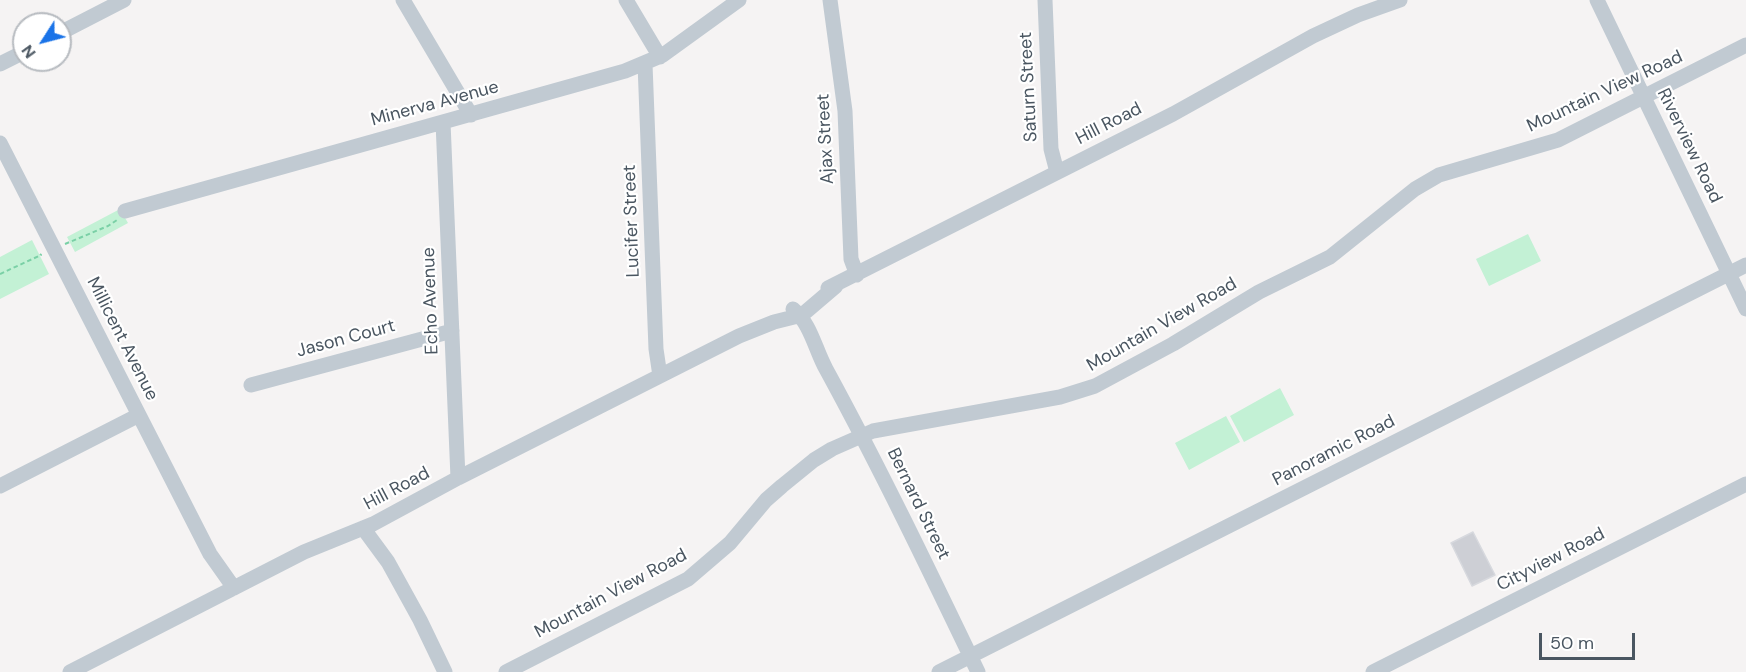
<!DOCTYPE html>
<html>
<head>
<meta charset="utf-8">
<style>
	body { margin:0 }
	#map { position:relative; width:1746px; height:672px; overflow:hidden; background:#f5f3f3; font-family:"DM Sans",sans-serif }
	canvas { display:block }
	.north { position:absolute; left:12px; top:12px; width:60px; height:60px; box-sizing:border-box; background:#fff; border:2px solid #b7bbc0; border-radius:50%; rotate:234deg; font-size:16px; font-weight:700; line-height:24px; text-align:center; color:#4a5661 }
	.north::after { content:''; display:block; margin:auto; width:21px; height:27px; background:#1a73e8; clip-path:polygon(50% 0,100% 100%,50% 72%,0 100%) }
	.scale { position:absolute; left:1539px; top:633px; width:96px; height:27px; box-sizing:border-box; border:3px solid #4a5661; border-top:0; padding-left:8px; font-size:18px; line-height:21px; white-space:nowrap; color:#4a5661; -webkit-text-stroke:4px #fff; paint-order:stroke }
</style>
</head>
<body>
<div id="map">
<canvas width="1746" height="672"></canvas>
<div class="north">N</div>
<div class="scale">50 m</div>
</div>
<script>
const context = document.querySelector('canvas').getContext('2d');
context.lineJoin = 'round';
function paint(path, color) { context.fillStyle = color; context.fill(path, 'evenodd'); }
function strokePath(path, color, width, dash) { context.strokeStyle = color; context.lineWidth = width; context.lineCap = dash ? 'butt' : 'round'; context.setLineDash(dash || []); context.stroke(path); }
function drawText(font, color, halo, rows, align = 'center') {
  context.font = font + ' "DM Sans",sans-serif'; context.lineWidth = 4.5; context.setLineDash([]); context.textBaseline = 'middle'; context.strokeStyle = halo; context.fillStyle = color; for (const [text, x, y, turn = 0] of rows) {
    context.save(); context.translate(x, y); context.rotate((+turn || 0) * Math.PI / 180); context.textAlign = isNaN(turn) ? turn : align; if (halo) context.strokeText(text, 0, 0); context.fillText(text, 0, 0); context.restore();
  }
}
paint(new Path2D(`
	M120,209L128,223L75,252L67,237Z
	M1528,234L1541,261L1489,286L1476,259Z
	M32,240L49,274L0,299V257Z
	M1280,388L1294,415L1244,442L1230,416Z
	M1226,416L1240,442L1189,470L1175,443Z`), '#c3f1d5');
const building = new Path2D(`
	M1473,532L1495,575L1472,586L1451,543Z`);
paint(building, '#cdcfd5');
strokePath(building, '#d7d9de', 1.5);
strokePath(new Path2D(`
	M65,244L108,226L117,220
	M0,274L41,255L40,254`), '#7ad0a6', 2, [4.5, 3]);
strokePath(new Path2D(`
	M403,0L471,115
	M626,0L660,57
	M830,0L845,111L851,259L857,275
	M1045,0L1051,149L1057,172
	M1597,0L1746,309
	M60,33L124,0
	M0,64L24,52
	M645,64L656,349L660,376
	M443,122L458,478
	M0,143L210,554L234,588
	M125,211L625,71L663,55L739,0
	M828,288L1173,114L1313,36L1358,15L1400,0
	M793,309C811,324 815,349 826,369C880,468 929,570 978,672
	M251,385L452,331
	M0,486L139,415
	M363,528L388,562L420,620L445,672
	M70,672L304,552L373,524L458,478L739,336L774,322L802,315L836,286
	M506,672L688,579L730,543L766,500L782,486L814,460L832,449L873,431L1060,397L1095,386L1173,344L1259,292L1330,257L1415,189L1439,175L1558,140L1746,45
	M939,672L1746,265
	M1373,672L1746,484`), '#c1cad2', 15);
drawText('18px', '#4a5661', '#fff', [
	["Saturn Street",1029,87,-93],
	["Mountain View Road",1605,92,-25],
	["Minerva Avenue",435,104,-15],
	["Hill Road",1109,124,-27],
	["Ajax Street",826,139,-93],
	["Riverview Road",1689,146,64],
	["Lucifer Street",632,221,-92],
	["Echo Avenue",431,301,-92],
	["Mountain View Road",1162,325,-30],
	["Millicent Avenue",122,339,63],
	["Jason Court",346,339,-15],
	["Panoramic Road",1334,451,-27],
	["Hill Road",397,489,-28],
	["Bernard Street",918,504,64],
	["Cityview Road",1551,560,-27],
	["Mountain View Road",611,594,-28]
]);
</script>
</body>
</html>
